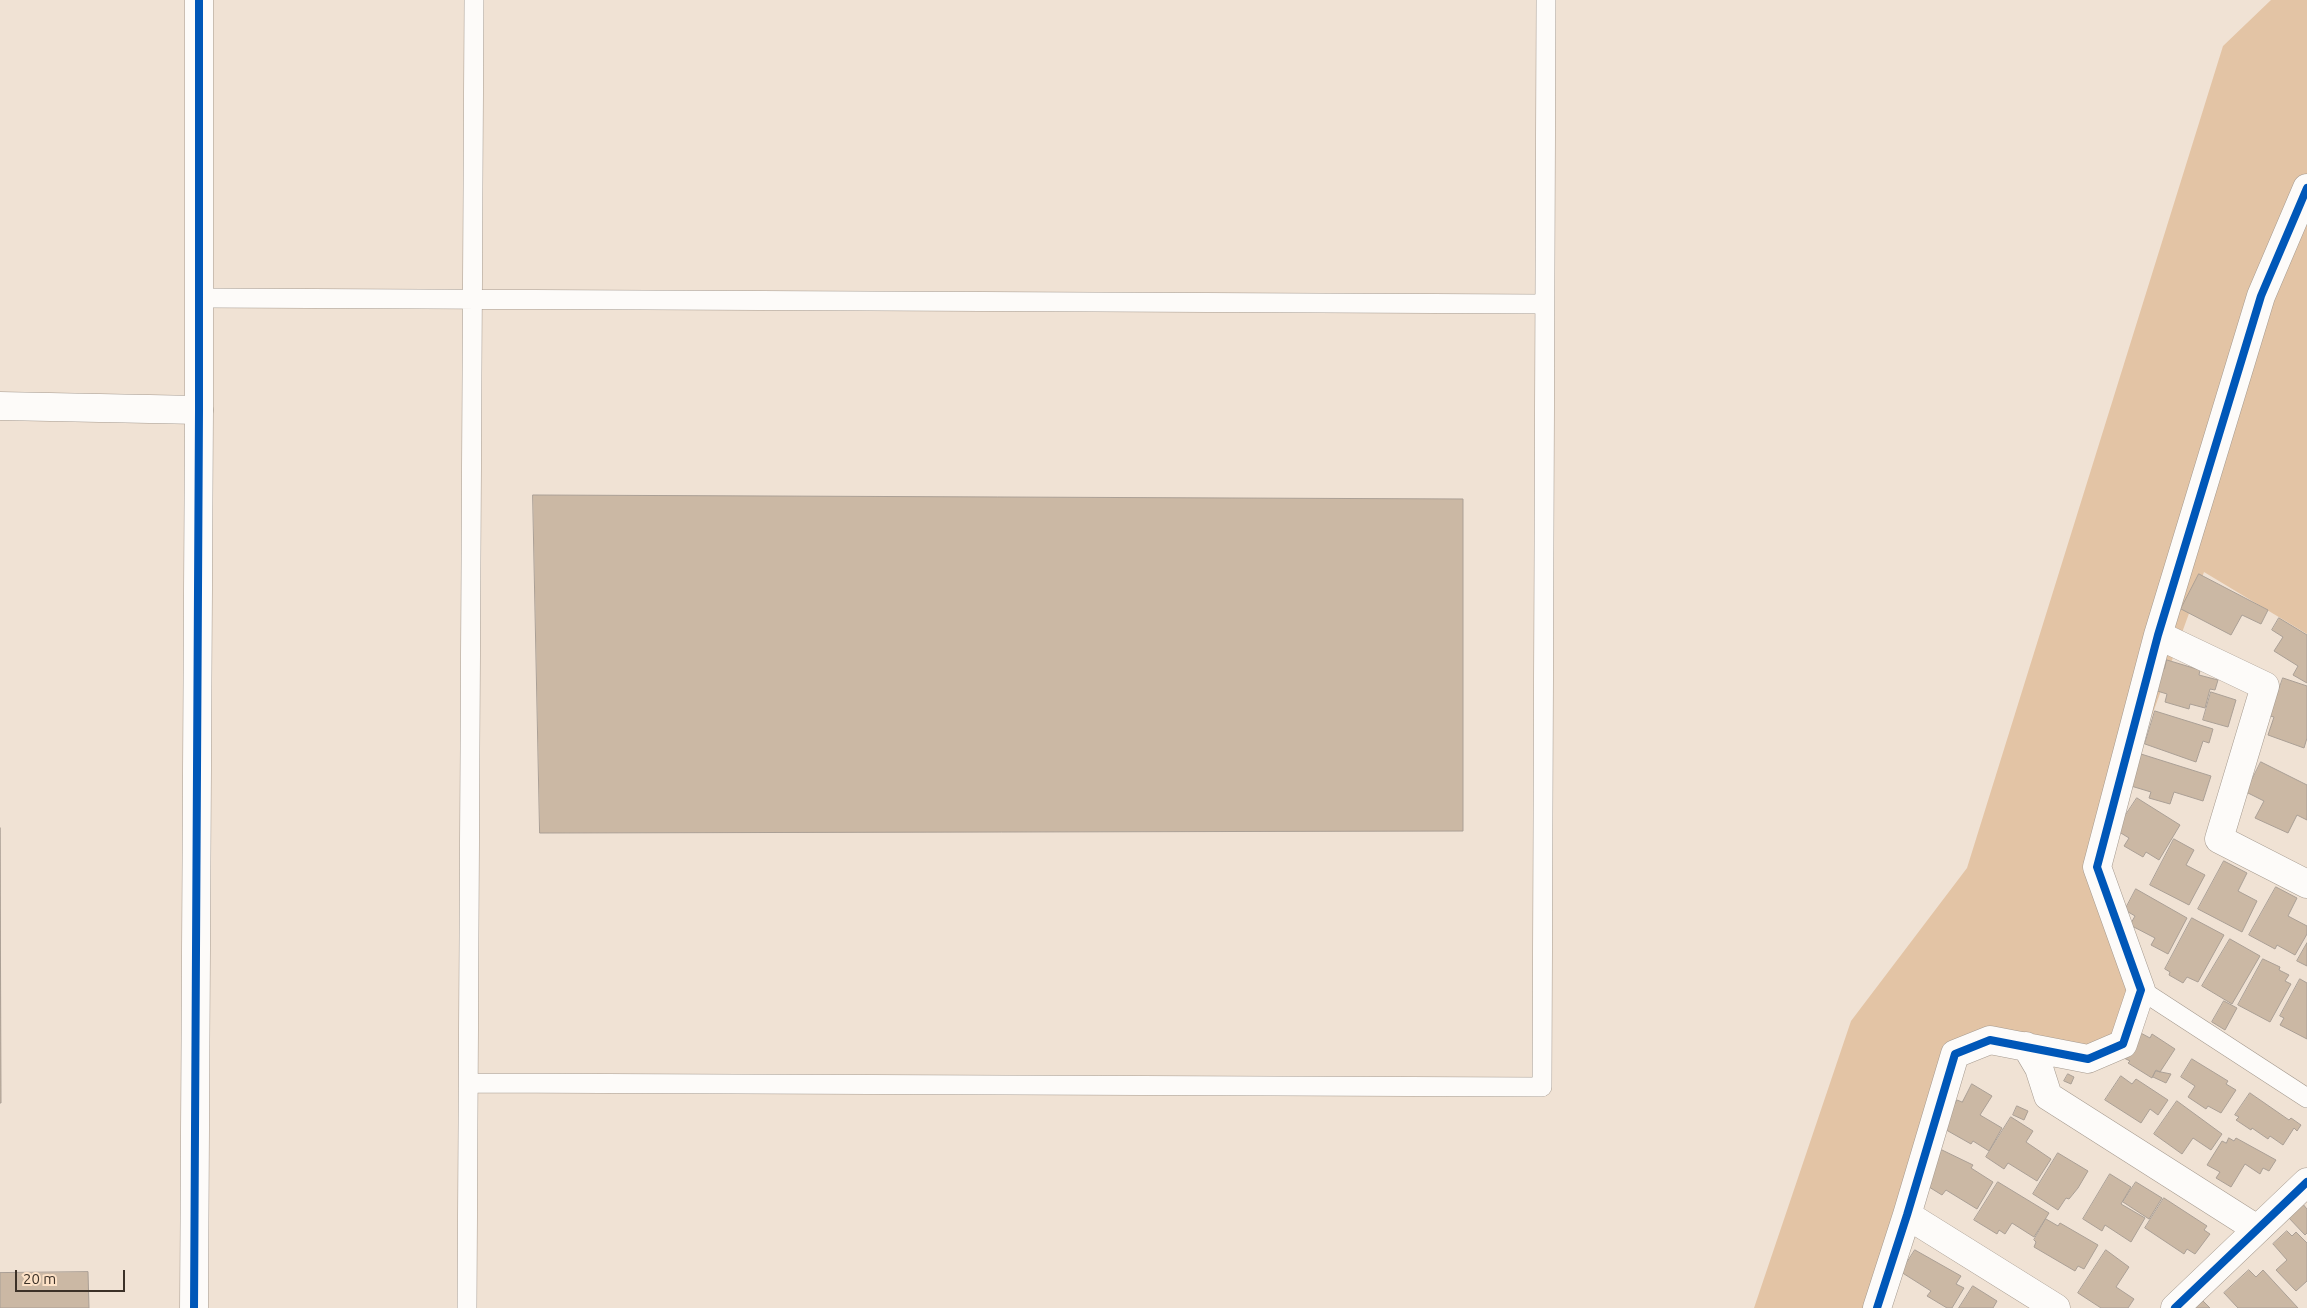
<!DOCTYPE html>
<html>
<head>
<meta charset="utf-8">
<style>
	body { margin:0 }
	#map { position:relative; width:2307px; height:1308px; overflow:hidden; background:#f0e2d4; font-family:Ubuntu,sans-serif }
	canvas { display:block }
	.scale { position:absolute; left:15px; top:1270px; width:110px; height:22px; box-sizing:border-box; border:2px solid #3c3127; border-top:0; padding-left:6px; font-size:15px; line-height:18px; white-space:nowrap; color:#3c3127; -webkit-text-stroke:4px #fde2c7; paint-order:stroke }
</style>
</head>
<body>
<div id="map">
<canvas width="2307" height="1308"></canvas>
<div class="scale">20 m</div>
</div>
<script>
const context = document.querySelector('canvas').getContext('2d');
context.lineJoin = 'round';
function paint(path, color) { context.fillStyle = color; context.fill(path, 'evenodd'); }
function strokePath(path, color, width, dash) { context.strokeStyle = color; context.lineWidth = width; context.lineCap = dash ? 'butt' : 'round'; context.setLineDash(dash || []); context.stroke(path); }
paint(new Path2D(`
	M2271,0H2307V634L2204,572L2097,867L2131,962L2123,1044L2026,1046L1955,1054L1877,1308H1754L1851,1021L1967,868L2223,46Z`), '#e3c4a5');
const building = new Path2D(`
	M533,495L1463,499V831L540,833Z
	M2199,574L2268,610L2261,624L2242,615L2231,635L2181,609Z
	M2279,618L2307,635V683L2293,675L2298,666L2274,651L2283,637L2272,630Z
	M2167,660L2200,670L2199,675L2218,680L2215,690L2210,689L2205,708L2190,704L2189,709L2165,702L2167,694L2154,690L2160,668L2164,669Z
	M2283,678L2307,686V738L2304,748L2268,735L2274,717L2270,716Z
	M2211,692L2236,700L2228,727L2203,720Z
	M2155,711L2213,729L2209,743L2203,741L2196,762L2145,744Z
	M2141,754L2211,776L2203,801L2174,792L2170,804L2149,798L2151,792L2131,786Z
	M2261,762L2307,785V820L2297,815L2288,833L2255,818L2264,801L2246,792Z
	M2137,798L2180,825L2159,860L2146,852L2143,857L2124,846L2129,838L2116,830Z
	M0,828L1,1103H0Z
	M2174,839L2194,850L2186,865L2205,875L2189,905L2150,885Z
	M2224,861L2247,873L2238,891L2257,901L2242,932L2198,909Z
	M2276,887L2297,898L2288,916L2307,926V934L2295,955L2277,945L2275,949L2249,935Z
	M2136,889L2187,918L2168,954L2151,945L2155,938L2130,925L2135,916L2125,910Z
	M2192,918L2224,935L2198,982L2187,977L2183,983L2169,975L2170,972L2165,969Z
	M2230,939L2260,956L2232,1004L2202,986Z
	M2307,943V966L2297,961Z
	M2263,959L2280,967L2279,970L2289,975L2285,981L2291,984L2270,1022L2238,1005Z
	M2300,979L2307,983V1039L2280,1025L2284,1018L2280,1016Z
	M2224,1001L2237,1008L2225,1030L2212,1022Z
	M2137,1031L2150,1038L2152,1034L2175,1049L2160,1072L2156,1070L2152,1078L2128,1063L2130,1061L2122,1057Z
	M2192,1059L2228,1081L2226,1084L2236,1090L2221,1113L2208,1106L2206,1109L2188,1097L2195,1086L2181,1077Z
	M2156,1071L2171,1074L2166,1083L2153,1077Z
	M2068,1074L2074,1077L2071,1084L2064,1081Z
	M2121,1076L2132,1084L2136,1079L2168,1100L2158,1115L2150,1109L2141,1123L2105,1100Z
	M1972,1084L1992,1096L1980,1115L2002,1128L1989,1151L1973,1141L1971,1144L1941,1127L1957,1100L1962,1102Z
	M2250,1093L2289,1120L2291,1118L2301,1125L2297,1131L2294,1128L2283,1145L2270,1136L2268,1139L2252,1128L2251,1130L2236,1120L2239,1117L2235,1115Z
	M2177,1101L2222,1134L2211,1150L2193,1138L2182,1154L2154,1134Z
	M2017,1106L2028,1111L2024,1120L2013,1115Z
	M2011,1117L2033,1131L2026,1142L2051,1159L2037,1181L2008,1163L2004,1169L1986,1157Z
	M2229,1138L2234,1141L2236,1138L2276,1160L2269,1171L2263,1168L2260,1174L2245,1164L2231,1187L2216,1178L2220,1172L2207,1165L2222,1141L2226,1143Z
	M1942,1150L1973,1165L1971,1168L1993,1182L1977,1209L1946,1190L1942,1195L1929,1187L1931,1183L1923,1179Z
	M2058,1153L2088,1171L2078,1188L2069,1199L2066,1198L2058,1210L2033,1194Z
	M2110,1174L2131,1187L2121,1204L2145,1218L2131,1242L2105,1225L2102,1231L2083,1219Z
	M1998,1182L2049,1213L2034,1237L2012,1223L2005,1234L1999,1230L1997,1234L1974,1220Z
	M2136,1182L2162,1198L2149,1219L2123,1202Z
	M2164,1198L2207,1226L2204,1230L2210,1234L2195,1254L2187,1249L2184,1254L2145,1228Z
	M2302,1203L2307,1209V1233L2305,1235L2288,1217Z
	M2046,1219L2058,1226L2060,1223L2098,1245L2084,1269L2078,1266L2075,1271L2034,1247L2036,1242L2034,1240Z
	M2287,1231L2292,1236L2296,1232L2307,1243V1281L2296,1291L2276,1270L2287,1260L2273,1244Z
	M1915,1250L1961,1276L1956,1284L1964,1288L1952,1308H1947L1927,1296L1931,1291L1901,1272Z
	M2106,1250L2129,1267L2116,1287L2134,1299L2128,1308H2101L2078,1293Z
	M2249,1270L2256,1277L2263,1270L2298,1308H2238L2224,1293Z
	M88,1272L89,1308H0V1273Z
	M1973,1286L1997,1301L1993,1308H1959Z
	M2202,1300L2210,1308H2195Z`);
paint(building, '#cbb8a4');
strokePath(building, '#aa9f95', 1);
const service = new Path2D(`
	M199,298L1543,304
	M2141,990L2307,1098
	M470,1083L1542,1087L1546,0
	M467,1308L474,0`);
const minor = new Path2D(`
	M0,406L199,410
	M2158,635L2265,686L2219,839L2307,884
	M2026,1046L2039,1068L2048,1096L2257,1229
	M1907,1215L2056,1308
	M1877,1308L1907,1215L1955,1054L1990,1040L2088,1059L2123,1044L2141,990L2097,867L2158,635L2261,296L2307,188
	M2175,1308L2307,1182`);
const tertiary = new Path2D(`
	M194,1308L199,410V0`);
strokePath(service, '#a59a8f', 20);
strokePath(minor, '#a59a8f', 29);
strokePath(tertiary, '#a59a8f', 29);
strokePath(service, '#fdfbf9', 19);
strokePath(minor, '#fdfbf9', 28);
strokePath(tertiary, '#fdfbf9', 28);
strokePath(new Path2D(`
	M194,1308L199,410V0
	M1877,1308L1907,1215L1955,1054L1990,1040L2088,1059L2123,1044L2141,990L2097,867L2158,635L2261,296L2307,188
	M2175,1308L2307,1182`), '#0057b8', 8);
</script>
</body>
</html>
